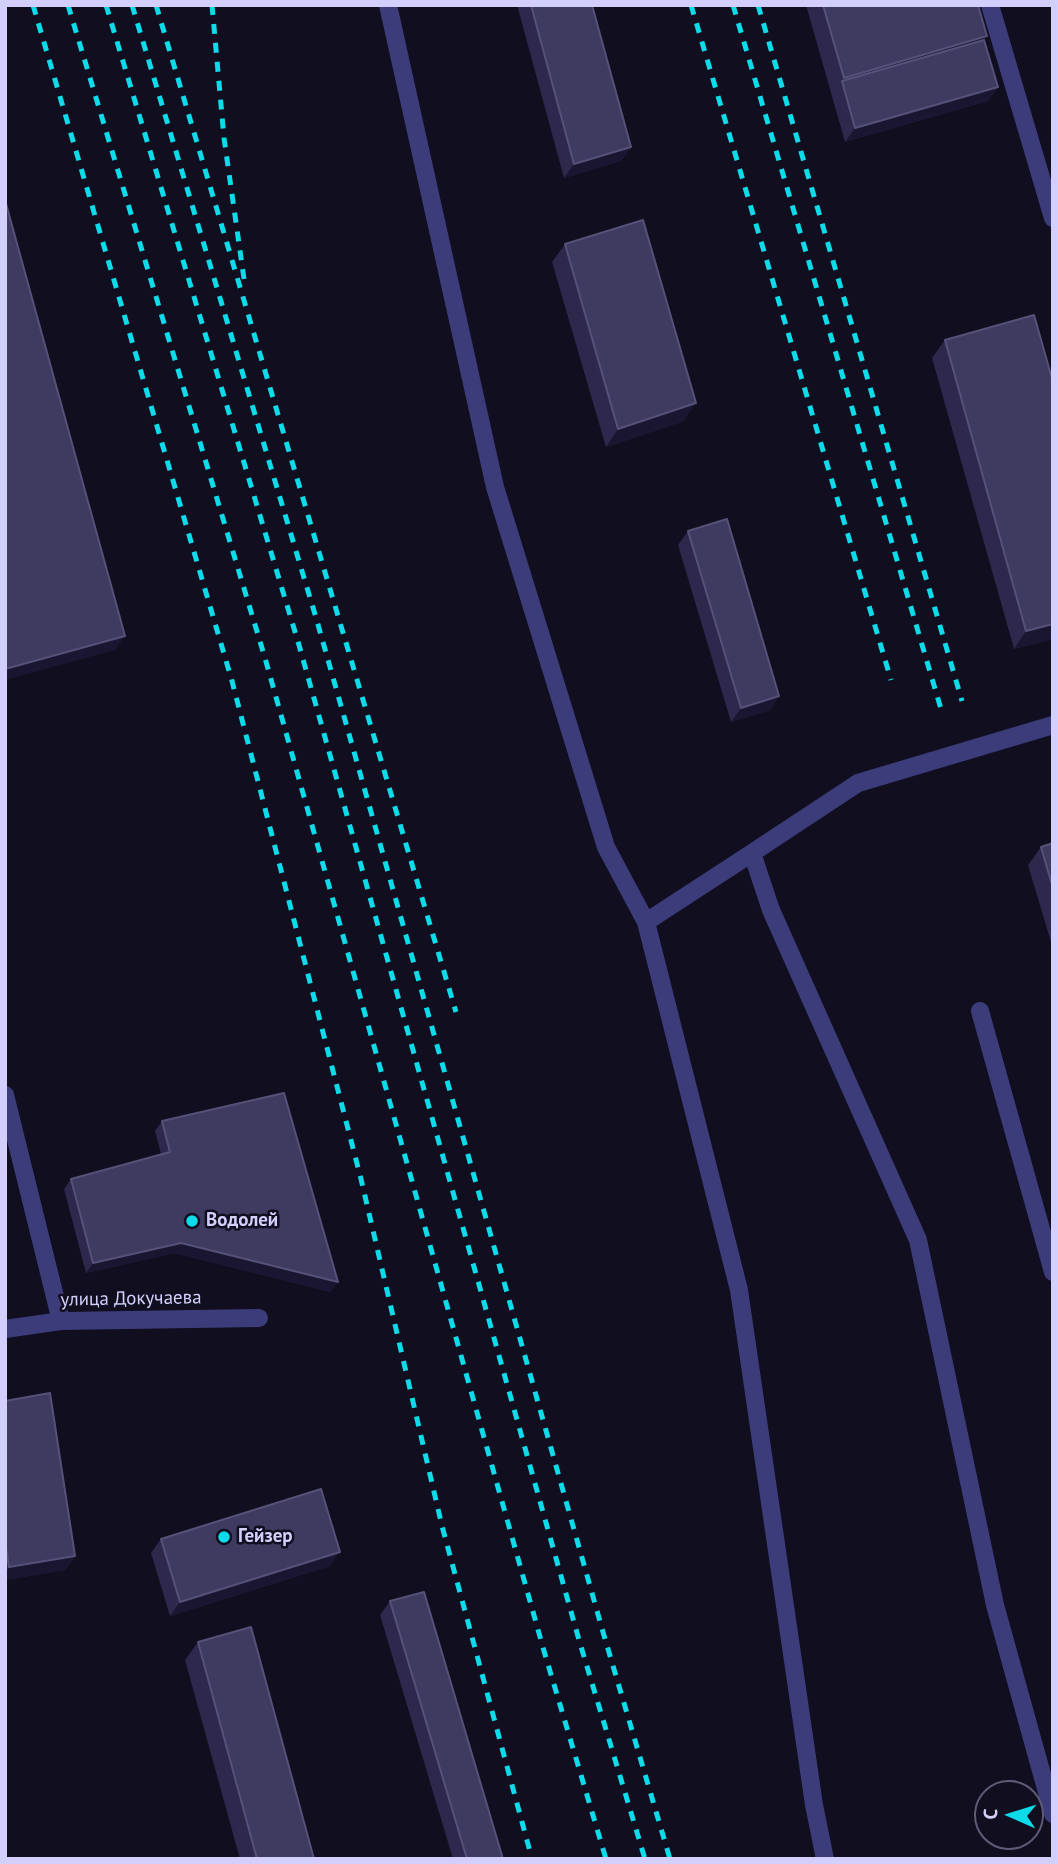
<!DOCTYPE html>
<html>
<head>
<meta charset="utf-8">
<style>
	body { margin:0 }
	#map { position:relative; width:1058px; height:1864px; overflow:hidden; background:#100e1f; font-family:"PT Sans",sans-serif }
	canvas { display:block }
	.frame { position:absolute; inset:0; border:7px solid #d2cffc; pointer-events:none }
	.north { position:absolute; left:974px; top:1780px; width:70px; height:70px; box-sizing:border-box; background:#100e1f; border:2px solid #5e5b77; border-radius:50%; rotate:273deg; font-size:19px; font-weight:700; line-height:28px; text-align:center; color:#d2cffc }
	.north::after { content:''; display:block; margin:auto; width:24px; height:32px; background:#0edbe9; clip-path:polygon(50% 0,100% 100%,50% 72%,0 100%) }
</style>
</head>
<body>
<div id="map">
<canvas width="1058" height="1864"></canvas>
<div class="frame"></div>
<div class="north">С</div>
</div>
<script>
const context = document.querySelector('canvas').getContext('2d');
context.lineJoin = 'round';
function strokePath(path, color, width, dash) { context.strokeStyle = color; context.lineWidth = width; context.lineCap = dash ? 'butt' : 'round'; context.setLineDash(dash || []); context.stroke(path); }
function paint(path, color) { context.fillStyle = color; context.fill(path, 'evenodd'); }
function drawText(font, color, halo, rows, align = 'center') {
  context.font = font + ' "PT Sans",sans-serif'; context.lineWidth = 5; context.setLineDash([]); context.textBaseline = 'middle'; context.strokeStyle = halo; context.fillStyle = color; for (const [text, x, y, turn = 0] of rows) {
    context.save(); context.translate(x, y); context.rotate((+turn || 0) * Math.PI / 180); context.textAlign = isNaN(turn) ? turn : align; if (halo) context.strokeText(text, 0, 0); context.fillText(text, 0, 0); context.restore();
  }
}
strokePath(new Path2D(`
	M388,5L495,487L606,847L646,922L739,1290L814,1805L825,1859
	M990,5L1053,218
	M1053,725L858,783L752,853L771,910L918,1240L995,1605L1053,1814
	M646,922L752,853
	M980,1011L1053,1272
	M5,1095L61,1321
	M5,1329L61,1321L259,1318`), '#3c3c7b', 18);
strokePath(new Path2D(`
	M33,5L232,681L361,1179L442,1526L532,1859
	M68,5L265,658L544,1651L606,1859
	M106,5L299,645L579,1640L645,1859
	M132,5L317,621L603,1632L670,1859
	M156,5L456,1012
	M212,5L224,138L244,279
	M691,5L891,680
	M733,5L941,709
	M758,5L962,701`), '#0edbe9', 5, [10, 9]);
paint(new Path2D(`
	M517,5H592L631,147L621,161L564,178Z
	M806,5H978L987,36L984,40L998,87L988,101L845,142Z
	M565,244L684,421L606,447L552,262Z
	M945,340L1053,639L1014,649L932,358Z
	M688,531L779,696L770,710L731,722L678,545Z
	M1053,843V949L1028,865L1041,847Z
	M162,1121L331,1292L174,1253L86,1273L64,1189L71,1179L161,1154L155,1131Z
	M5,1401L75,1556L65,1570L5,1580Z
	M161,1539L330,1566L170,1616L151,1553Z
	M390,1601L503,1859H453L380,1615Z
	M198,1642L314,1859H240L185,1660Z`), '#2d284c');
paint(new Path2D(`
	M987,36L974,54L842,81L844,78Z
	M998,87L988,101L845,142L855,128Z
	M631,147L621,161L564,178L574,164Z
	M696,403L684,421L606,447L618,429Z
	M1053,624V639L1014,649L1026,631Z
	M125,636L115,650L5,680V669Z
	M779,696L770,710L731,722L741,708Z
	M181,1243L338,1282L331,1292L174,1253L86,1273L93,1263Z
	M340,1552L330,1566L170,1616L180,1602Z
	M75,1556L65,1570L5,1580V1573L9,1567Z`), '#1a1632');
const building = new Path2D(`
	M531,5H592L631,147L574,164Z
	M823,5H978L987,36L844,78Z
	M984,40L998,87L855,128L842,81Z
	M5,200L125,636L5,669Z
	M643,220L696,403L618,429L565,244Z
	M1034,315L1053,382V624L1026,631L945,340Z
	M727,519L779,696L741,708L688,531Z
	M1053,843V888L1041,847Z
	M284,1093L338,1282L181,1243L93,1263L71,1179L170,1152L162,1121Z
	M50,1393L75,1556L9,1567L5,1541V1401Z
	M321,1489L340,1552L180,1602L161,1539Z
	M424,1592L503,1859H467L390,1601Z
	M251,1627L314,1859H257L198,1642Z`);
paint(building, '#3f3a5f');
strokePath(building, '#565178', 2);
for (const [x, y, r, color] of [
	[192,1221,7,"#0edbe9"],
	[224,1537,7,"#0edbe9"]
]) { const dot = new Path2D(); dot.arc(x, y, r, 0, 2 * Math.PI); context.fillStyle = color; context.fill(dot); strokePath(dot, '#100e1f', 2.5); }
drawText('bold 19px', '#d2cffc', '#100e1f', [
	["Водолей",206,1221],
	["Гейзер",238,1537]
], 'left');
drawText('19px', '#d2cffc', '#100e1f', [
	["улица Докучаева",131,1299,-1]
]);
</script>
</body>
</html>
